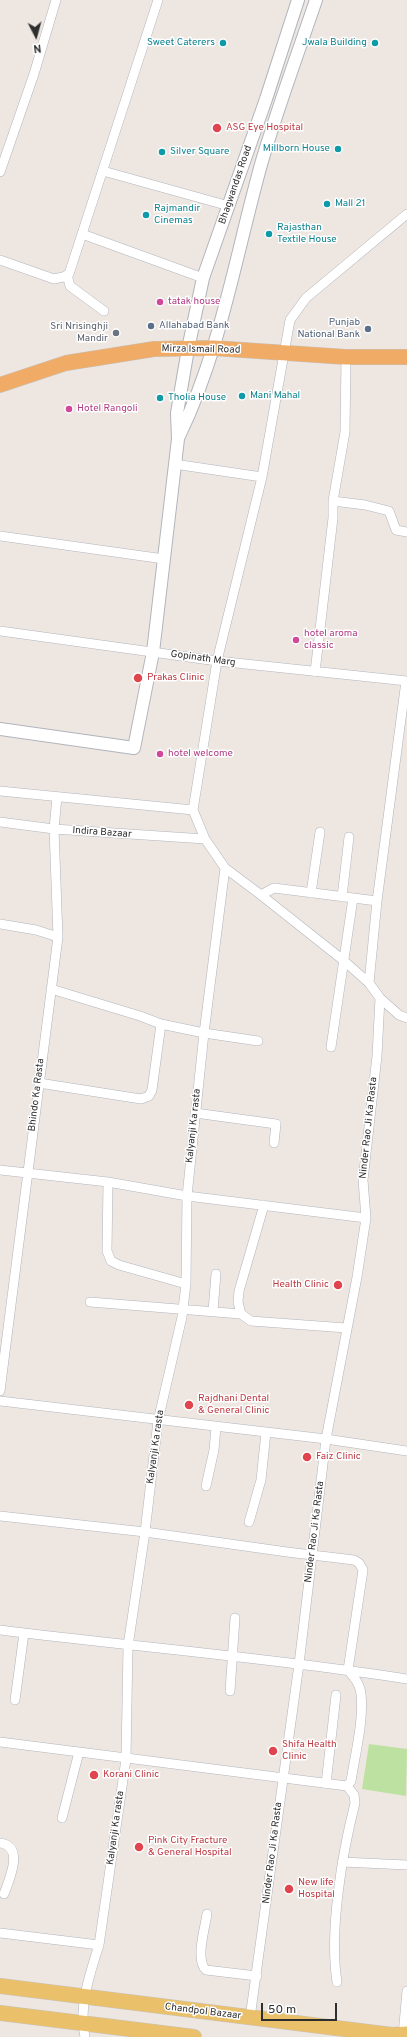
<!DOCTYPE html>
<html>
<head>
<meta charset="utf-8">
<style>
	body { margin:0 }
	#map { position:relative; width:407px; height:2037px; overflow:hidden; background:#eee7e1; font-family:Overpass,sans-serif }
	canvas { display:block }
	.north { position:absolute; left:16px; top:16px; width:40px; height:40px; -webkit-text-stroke:3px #fff; paint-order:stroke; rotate:174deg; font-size:11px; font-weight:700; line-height:16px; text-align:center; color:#2e2e2e }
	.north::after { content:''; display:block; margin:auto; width:14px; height:18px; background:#2e2e2e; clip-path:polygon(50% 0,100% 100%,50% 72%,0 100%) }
	.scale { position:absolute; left:261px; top:2003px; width:76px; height:18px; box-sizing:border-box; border:2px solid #2e2e2e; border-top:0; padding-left:5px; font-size:12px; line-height:14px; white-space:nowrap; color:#2e2e2e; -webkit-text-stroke:3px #fff; paint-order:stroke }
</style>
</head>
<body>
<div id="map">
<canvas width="407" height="2037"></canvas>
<div class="north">N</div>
<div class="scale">50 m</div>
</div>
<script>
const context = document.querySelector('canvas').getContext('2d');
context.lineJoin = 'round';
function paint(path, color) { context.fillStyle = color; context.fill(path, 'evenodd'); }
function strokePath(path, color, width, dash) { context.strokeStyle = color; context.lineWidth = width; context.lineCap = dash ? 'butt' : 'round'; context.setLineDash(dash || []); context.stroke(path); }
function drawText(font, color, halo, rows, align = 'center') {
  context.font = font + ' Overpass,sans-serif'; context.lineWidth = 3; context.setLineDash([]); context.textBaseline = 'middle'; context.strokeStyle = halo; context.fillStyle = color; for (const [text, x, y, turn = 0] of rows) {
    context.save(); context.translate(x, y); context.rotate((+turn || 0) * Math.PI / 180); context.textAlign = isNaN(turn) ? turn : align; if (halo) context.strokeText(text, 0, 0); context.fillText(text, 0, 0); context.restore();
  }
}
paint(new Path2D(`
	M369,1744L407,1749L406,1796L362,1789Z`), '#bce1a1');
const minor = new Path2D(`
	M103,171L229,206
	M0,172L34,74L56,0
	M407,214L306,298L290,320L262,477L217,661L193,810L205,839L225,868L261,895L343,960L369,983L380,998L399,1015L407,1018
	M82,234L203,278
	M0,260L54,279L63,277L69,274L158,0
	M67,275L70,286L104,311
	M174,464L262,477
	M333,501L365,505L389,511L396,530L407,532
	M0,536L164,559
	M0,631L217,661L407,681
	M315,672L333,518V501L345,432L346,357
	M0,791L193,810
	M0,822L54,829L205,839
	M311,893L320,832
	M261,895L274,888L377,901L369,983
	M342,897L349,837
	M377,901L406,681
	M0,924L36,930L58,937
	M51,989L140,1016L161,1024L204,1033L258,1041
	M331,1047L353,898
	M39,1083L141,1099L149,1096L152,1090L161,1024
	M195,1113L276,1124L274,1143
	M0,1170L108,1182L187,1196L366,1218
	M108,1182L107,1251L111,1261L119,1265L186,1284
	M90,1302L241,1314L251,1321L346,1328
	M213,1311L216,1274
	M241,1314L238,1302L239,1291L264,1205
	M0,1391L58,937L54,829L57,797
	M0,1401L326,1439L407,1451
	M206,1486L214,1450L216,1427
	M0,1516L145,1532L287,1552L354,1560L359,1563L363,1570L348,1670C354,1677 360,1684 361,1694C364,1720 355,1755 351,1781L347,1786L0,1742
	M249,1522L261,1480L266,1432
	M0,1630C136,1647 272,1658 407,1679
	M230,1691L235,1618
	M15,1700L24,1633
	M326,1784L336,1695
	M62,1818L79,1752
	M0,1843C25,1846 9,1880 4,1894
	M342,1862L407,1865
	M207,1914C205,1928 195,1960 206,1970L257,1976
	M0,1933L99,1945
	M337,1982C329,1931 342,1854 355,1803L354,1795L347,1786
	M250,2018L299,1664L326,1439L357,1277L366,1218L363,1180L377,1056L380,998
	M403,2035L407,1991
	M85,2037C78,2008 90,1973 99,1945L126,1759L128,1646L145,1532L158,1421L182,1317L186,1284L187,1196L204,1033L225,868`);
const tertiary = new Path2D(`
	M179,436C221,350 236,253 262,161C278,107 298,53 316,0
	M0,729L134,748L153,652L178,439L177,413L188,349L203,278L266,99L298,0`);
const primary = new Path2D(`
	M0,1986L392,2035L407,2034
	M0,2013L194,2037`);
const trunk = new Path2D(`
	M0,385L66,363L154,349L213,348L346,357H407`);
strokePath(minor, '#b1b4bd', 10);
strokePath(tertiary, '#b1b4bd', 14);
strokePath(primary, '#c4c4c4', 16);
strokePath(trunk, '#c4c4c4', 16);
strokePath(minor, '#fff', 9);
strokePath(tertiary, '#fff', 12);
strokePath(primary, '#eac16a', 15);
strokePath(trunk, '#f0ac67', 15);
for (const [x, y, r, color] of [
	[223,43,4,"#0f9aa8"],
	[375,43,4,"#0f9aa8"],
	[217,128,5,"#e0444e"],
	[338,149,4,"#0f9aa8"],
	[162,152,4,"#0f9aa8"],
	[327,204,4,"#0f9aa8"],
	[146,215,4,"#0f9aa8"],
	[269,234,4,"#0f9aa8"],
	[160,302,4,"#d1479c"],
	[151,326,4,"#5c6f8a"],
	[368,329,4,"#5c6f8a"],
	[116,333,4,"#6b7280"],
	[242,396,4,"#0f9aa8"],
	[160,398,4,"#0f9aa8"],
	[69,409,4,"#d1479c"],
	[296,640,4,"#d1479c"],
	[138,678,5,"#e0444e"],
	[160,754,4,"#d1479c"],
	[338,1285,5,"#e0444e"],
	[189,1405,5,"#e0444e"],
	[307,1457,5,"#e0444e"],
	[273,1751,5,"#e0444e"],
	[94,1775,5,"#e0444e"],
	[139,1847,5,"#e0444e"],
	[289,1889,5,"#e0444e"]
]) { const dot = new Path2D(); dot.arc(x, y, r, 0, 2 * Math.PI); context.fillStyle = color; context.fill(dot); strokePath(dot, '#fff', 1.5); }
drawText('10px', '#0d838f', '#fff', [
	["Sweet Caterers",215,43,"right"],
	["Jwala Building",367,43,"right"],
	["Millborn House",330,149,"right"],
	["Silver Square",170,152],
	["Mall 21",335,204],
	["Rajmandir",154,209],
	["Cinemas",154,221],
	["Rajasthan",277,228],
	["Textile House",277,240],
	["Mani Mahal",250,396],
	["Tholia House",168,398]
], 'left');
drawText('10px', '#be3a42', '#fff', [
	["ASG Eye Hospital",226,128],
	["Prakas Clinic",147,678],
	["Health Clinic",329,1285,"right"],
	["Rajdhani Dental",198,1399],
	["& General Clinic",198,1411],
	["Faiz Clinic",316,1457],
	["Shifa Health",282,1745],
	["Clinic",282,1757],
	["Korani Clinic",103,1775],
	["Pink City Fracture",148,1841],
	["& General Hospital",148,1853],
	["New life",298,1883],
	["Hospital",298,1895]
], 'left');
drawText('10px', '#2e2e2e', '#fff', [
	["Bhagwandas Road",236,185,-71],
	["Mirza Ismail Road",201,350,1],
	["Gopinath Marg",203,659,8],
	["Indira Bazaar",102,833,4],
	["Bhindo Ka Rasta",37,1095,-83],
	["Kalyanji Ka rasta",194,1126,-84],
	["Ninder Rao Ji Ka Rasta",369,1128,-84],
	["Kalyanji Ka rasta",156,1447,-82],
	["Ninder Rao Ji Ka Rasta",315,1532,-83],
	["Kalyanji Ka rasta",116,1828,-82],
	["Ninder Rao Ji Ka Rasta",273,1853,-83],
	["Chandpol Bazaar",203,2012,7]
]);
drawText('10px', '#b23c85', '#fff', [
	["tatak house",168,302],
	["Hotel Rangoli",77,409],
	["hotel aroma",304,634],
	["classic",304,646],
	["hotel welcome",168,754]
], 'left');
drawText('10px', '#4e5e75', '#fff', [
	["Punjab",360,323],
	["National Bank",360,335],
	["Allahabad Bank",159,326,"left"]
], 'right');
drawText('10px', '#5b616d', '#fff', [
	["Sri Nrisinghji",108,327],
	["Mandir",108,339]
], 'right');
</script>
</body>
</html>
